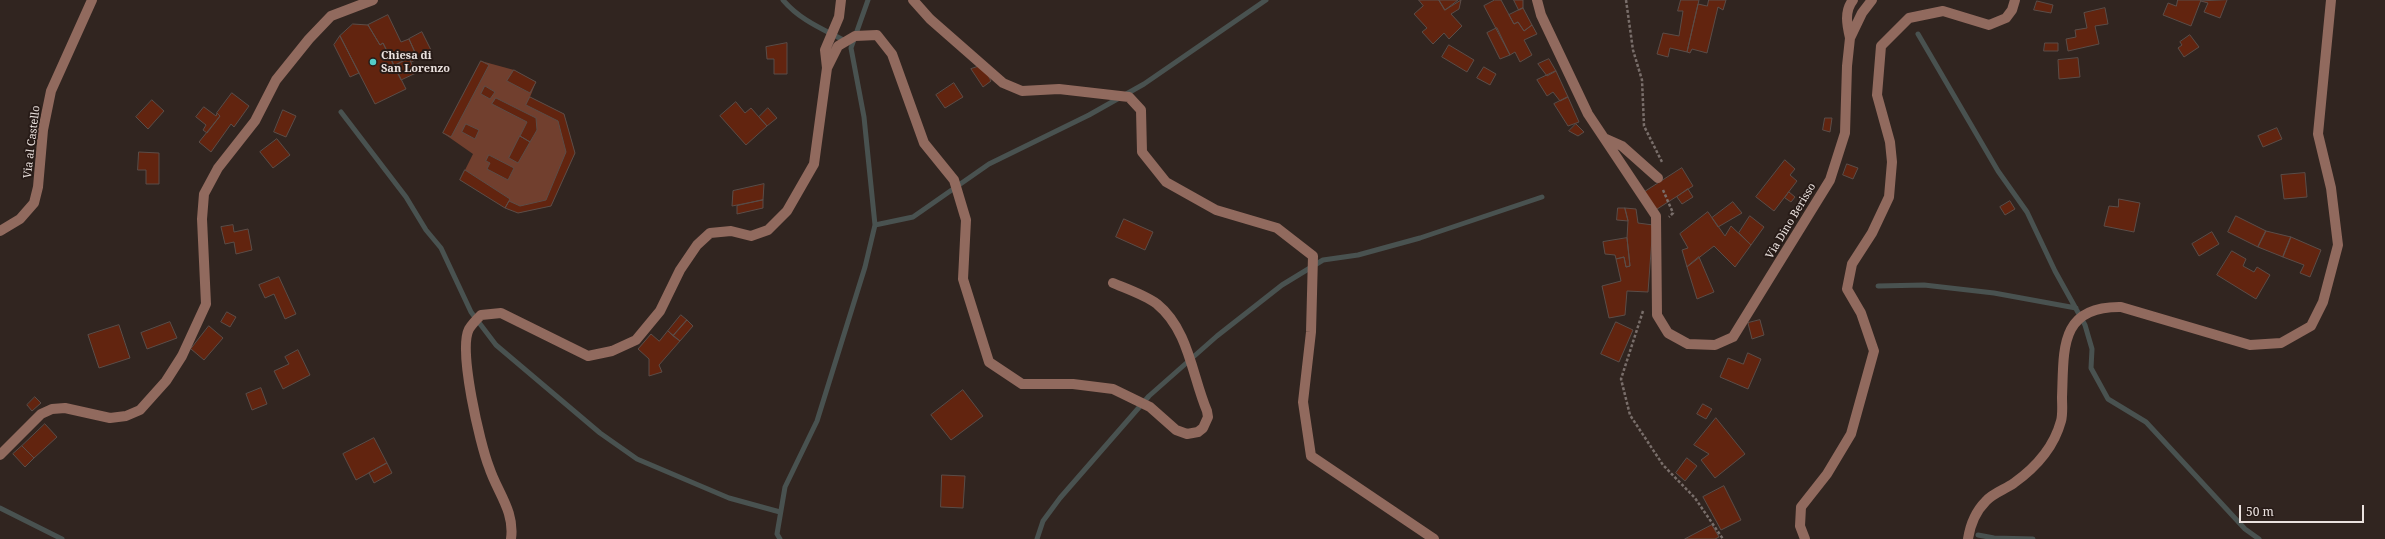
<!DOCTYPE html>
<html>
<head>
<meta charset="utf-8">
<style>
	body { margin:0 }
	#map { position:relative; width:2385px; height:539px; overflow:hidden; background:#312520; font-family:"Noto Serif",serif }
	canvas { display:block }
	.scale { position:absolute; left:2239px; top:505px; width:125px; height:18px; box-sizing:border-box; border:2px solid #ebe2df; border-top:0; padding-left:5px; font-size:12px; line-height:14px; white-space:nowrap; color:#ebe2df; -webkit-text-stroke:3px #271b17; paint-order:stroke }
</style>
</head>
<body>
<div id="map">
<canvas width="2385" height="539"></canvas>
<div class="scale">50 m</div>
</div>
<script>
const context = document.querySelector('canvas').getContext('2d');
context.lineJoin = 'round';
function paint(path, color) { context.fillStyle = color; context.fill(path, 'evenodd'); }
function strokePath(path, color, width, dash) { context.strokeStyle = color; context.lineWidth = width; context.lineCap = dash ? 'butt' : 'round'; context.setLineDash(dash || []); context.stroke(path); }
function drawText(font, color, halo, rows, align = 'center') {
  context.font = font + ' "Noto Serif",serif'; context.lineWidth = 4; context.setLineDash([]); context.textBaseline = 'middle'; context.strokeStyle = halo; context.fillStyle = color; for (const [text, x, y, turn = 0] of rows) {
    context.save(); context.translate(x, y); context.rotate((+turn || 0) * Math.PI / 180); context.textAlign = isNaN(turn) ? turn : align; if (halo) context.strokeText(text, 0, 0); context.fillText(text, 0, 0); context.restore();
  }
}
paint(new Path2D(`
	M481,61L514,70L536,82L530,97L564,114L575,153L551,206L518,213L460,180L473,154L443,133Z`), '#713f2e');
strokePath(new Path2D(`
	M783,0C801,21 823,29 847,42
	M1918,34L1998,171L2027,212L2055,271L2085,325L2092,349L2091,368L2108,399L2146,422L2245,529L2259,539
	M341,112L406,197L426,230L441,248L471,312L496,345L600,433L637,459L729,498L780,512
	M875,225L913,217L989,164L1089,115L1144,84L1266,0
	M1878,286L1924,285L1994,293L2076,308
	M0,508L62,539
	M1978,535L1994,538L2033,539
	M780,539L777,534L785,487L817,421L865,267L875,225L864,117L851,48L868,0
	M1037,539L1043,521L1060,498L1149,396L1217,336L1282,285L1323,260L1358,255L1420,238L1542,197`), '#495250', 5);
const building = new Path2D(`
	M1419,0H1439L1445,10L1461,0L1459,9L1451,14L1462,26L1449,39L1444,33L1433,44L1422,32L1427,28L1414,14L1423,6Z
	M1439,0H1458L1445,10Z
	M1495,0H1501L1514,24L1518,22L1524,31L1532,25L1537,34L1524,40L1532,55L1520,62L1515,52L1510,55L1484,6Z
	M1514,0H1523V8L1519,10Z
	M1681,0H1699L1687,52L1670,48L1668,57L1657,54L1663,33L1679,36L1683,11H1678Z
	M1709,0H1726L1723,10L1718,7L1707,53L1692,49L1690,53L1687,52L1698,4L1707,6Z
	M2178,0H2201L2191,26L2163,15L2168,3L2176,6Z
	M2227,0L2220,18L2204,12L2208,3L2201,1Z
	M2037,1L2053,5L2051,13L2034,10Z
	M1523,8L1532,25L1524,31L1518,22L1514,24L1509,15Z
	M2105,8L2108,24L2095,26L2099,44L2068,51L2066,39L2076,37L2075,30L2087,28L2084,13Z
	M388,15L401,42L409,39L418,59L411,62L409,58L394,66L383,43L380,45L368,25Z
	M353,24L368,25L380,45L383,43L406,89L375,104L340,36Z
	M1497,28L1510,55L1500,59L1487,33Z
	M422,32L432,52L418,59L409,39Z
	M2190,35L2199,47L2184,57L2178,48L2182,45L2180,42Z
	M340,36L359,73L350,77L334,45Z
	M787,43V74H774V59H767L766,47Z
	M2045,43H2058V51H2044Z
	M1449,45L1474,60L1467,72L1442,57Z
	M409,58L416,73L401,80L394,66Z
	M2078,58L2080,77L2059,79L2058,60Z
	M1549,59L1556,71L1547,76L1538,64Z
	M481,61L489,65L451,137L443,133Z
	M983,65L991,81L983,87L971,69Z
	M1484,67L1496,74L1490,85L1477,78Z
	M514,70L536,82L530,93L507,81Z
	M1556,71L1568,97L1560,101L1553,92L1547,96L1537,80Z
	M954,83L963,97L945,108L936,95Z
	M485,86L495,92L490,99L481,94Z
	M232,93L249,106L234,127L231,124L211,152L199,142L220,116L217,113Z
	M530,97L564,114L575,153L551,206L518,213L505,208L509,201L520,206L546,200L566,152L558,121L526,105Z
	M1568,97L1579,122L1568,126L1554,104Z
	M496,98L536,118L537,130L530,142L520,136L527,122L492,104Z
	M152,100L164,111L148,129L136,117Z
	M736,102L745,113L751,108L767,126L746,145L720,116Z
	M204,107L216,116L217,113L220,116L207,133L203,130L206,125L196,117Z
	M768,108L777,118L767,126L759,117Z
	M283,110L296,116L286,137L274,132Z
	M1825,118H1832L1830,132L1823,130Z
	M466,124L479,130L475,139L462,132Z
	M1576,124L1584,132L1578,136L1569,131Z
	M2277,128L2282,139L2263,147L2258,136Z
	M520,136L530,142L518,163L509,158Z
	M277,139L290,155L273,168L260,152Z
	M139,152L159,153V184H146V170H138Z
	M489,155L514,168L508,180L487,169L490,163L486,161Z
	M1785,160L1795,169L1790,175L1797,181L1774,211L1756,197Z
	M1847,164L1858,168L1853,179L1843,175Z
	M1682,168L1693,186L1654,211L1643,193Z
	M465,170L510,199L505,208L460,180Z
	M2305,173L2307,197L2284,199L2281,175Z
	M764,184L763,200L732,206L733,191Z
	M1688,189L1693,197L1682,204L1677,197Z
	M1789,192L1795,197L1791,202L1785,198Z
	M2119,199L2140,203L2134,232L2104,226L2109,206L2118,207Z
	M763,200V208L737,214V206Z
	M2010,201L2015,209L2005,215L2000,207Z
	M1733,202L1742,213L1718,227L1712,218Z
	M1618,208H1625L1628,221L1617,220Z
	M1625,208L1636,209L1638,223L1653,225L1648,292L1627,291L1625,315L1609,318L1602,286L1621,281L1616,259L1624,257L1626,267L1630,266L1627,238L1628,221Z
	M1708,212L1725,236L1731,226L1751,245L1735,267L1714,246L1687,267L1682,250L1688,248L1680,234Z
	M1750,216L1764,227L1751,245L1739,233Z
	M2236,216L2266,231L2258,247L2228,232Z
	M1124,219L1153,232L1145,250L1116,237Z
	M233,225L234,232L248,229L252,250L236,254L234,242L225,244L221,227Z
	M2266,231L2291,237L2283,257L2258,247Z
	M2212,232L2219,244L2199,256L2192,244Z
	M2291,237L2321,250L2310,277L2300,273L2304,265L2283,257Z
	M1627,238L1630,266L1626,267L1624,257L1616,259L1615,255L1605,254L1603,242Z
	M2232,251L2246,259L2243,266L2254,272L2257,267L2270,275L2256,299L2217,275Z
	M1699,257L1714,292L1697,299L1687,267Z
	M279,277L296,314L285,319L274,294L265,298L259,285Z
	M227,312L236,317L230,327L221,322Z
	M681,315L687,320L673,336L668,331Z
	M687,320L693,326L680,341L673,336Z
	M1760,320L1764,335L1752,339L1748,323Z
	M170,322L177,338L147,349L141,333Z
	M1616,322L1633,330L1619,362L1601,354Z
	M119,325L130,358L99,368L88,335Z
	M209,326L223,338L204,360L191,349Z
	M668,331L680,341L659,365L662,372L649,376V359L638,349L651,334L659,341Z
	M298,350L310,375L283,389L274,371L289,364L285,357Z
	M1748,353L1761,359L1748,389L1720,377L1728,358L1743,364Z
	M261,388L267,404L252,410L246,394Z
	M963,390L983,416L951,440L931,415Z
	M35,397L41,403L32,411L27,405Z
	M1703,404L1712,409L1706,419L1697,414Z
	M1716,418L1745,454L1715,478L1701,460L1709,454L1694,445Z
	M45,424L57,437L34,458L22,446Z
	M374,438L387,463L356,480L343,454Z
	M22,446L34,458L25,467L13,454Z
	M1687,458L1697,466L1685,481L1676,473Z
	M387,463L392,473L374,483L369,473Z
	M942,475L965,476L963,508L941,507Z
	M1724,486L1741,520L1721,530L1703,497Z
	M1712,525L1719,537L1715,539H1685Z`);
paint(building, '#62240f');
strokePath(building, '#5b4d48', 1);
strokePath(new Path2D(`
	M1626,0L1633,50L1642,80L1644,126L1662,162
	M1663,190L1673,213L1669,217
	M1643,311L1621,379L1630,415L1663,465L1695,498L1723,539`), '#796e6a', 2.5, [3, 2]);
strokePath(new Path2D(`
	M913,0L930,19L1003,83L1022,91L1059,89L1129,97L1141,110L1142,152L1166,182L1216,210L1277,228L1313,256L1311,332L1303,402L1311,456L1434,539
	M1537,0L1541,15L1588,114L1656,216L1657,315L1668,333L1688,344L1715,345L1733,337L1830,180L1845,133L1847,66L1850,38L1862,13L1872,0
	M1850,38C1847,25 1844,11 1853,0
	M827,68L825,50L839,17L841,0
	M1604,138L1622,146L1658,178
	M0,231L20,219L34,203L38,187L43,130L51,91L92,0
	M0,455L41,414L52,409L65,408L110,418L126,416L140,410L166,381L182,356L206,304L202,219L204,194L218,168L255,121L276,80L309,39L331,16L373,0
	M511,539C515,511 497,492 489,467C480,444 458,350 469,329C472,324 477,319 481,315L501,313L588,356L612,351L636,340L660,311L680,270L697,245L710,233L731,231L751,236L768,230L787,211L814,164L827,68L838,46L855,36L877,35L892,54L924,143L954,180L966,220L963,279L989,362L1022,384H1073L1113,389L1150,407L1176,430L1187,434L1198,432L1203,428L1208,417L1207,411C1192,376 1189,330 1157,304C1145,295 1127,289 1113,283
	M1805,539L1800,526L1801,507L1827,474L1851,434L1874,351L1861,313L1847,289L1852,264L1872,233L1889,197L1892,162L1890,142L1877,95L1881,46L1909,18L1943,11L1989,25L2006,18L2012,10L2015,0
	M1968,539C1970,526 1976,511 1986,501C1993,493 2006,489 2014,483C2035,468 2054,447 2061,421C2063,414 2062,405 2062,397C2064,349 2059,306 2121,307L2250,345L2281,343L2311,326L2323,302L2338,245L2331,188L2318,134L2331,0`), '#916a5e', 10);
for (const [x, y, r, color] of [
	[373,62,4,"#54cdc8"]
]) { const dot = new Path2D(); dot.arc(x, y, r, 0, 2 * Math.PI); context.fillStyle = color; context.fill(dot); strokePath(dot, '#271b17', 1.5); }
drawText('bold 11px', '#ebe2df', '#271b17', [
	["Chiesa di",381,56],
	["San Lorenzo",381,69]
], 'left');
drawText('11px', '#ebe2df', '#271b17', [
	["Via al Castello",32,142,-83],
	["Via Dino Berisso",1791,221,-59]
]);
</script>
</body>
</html>
